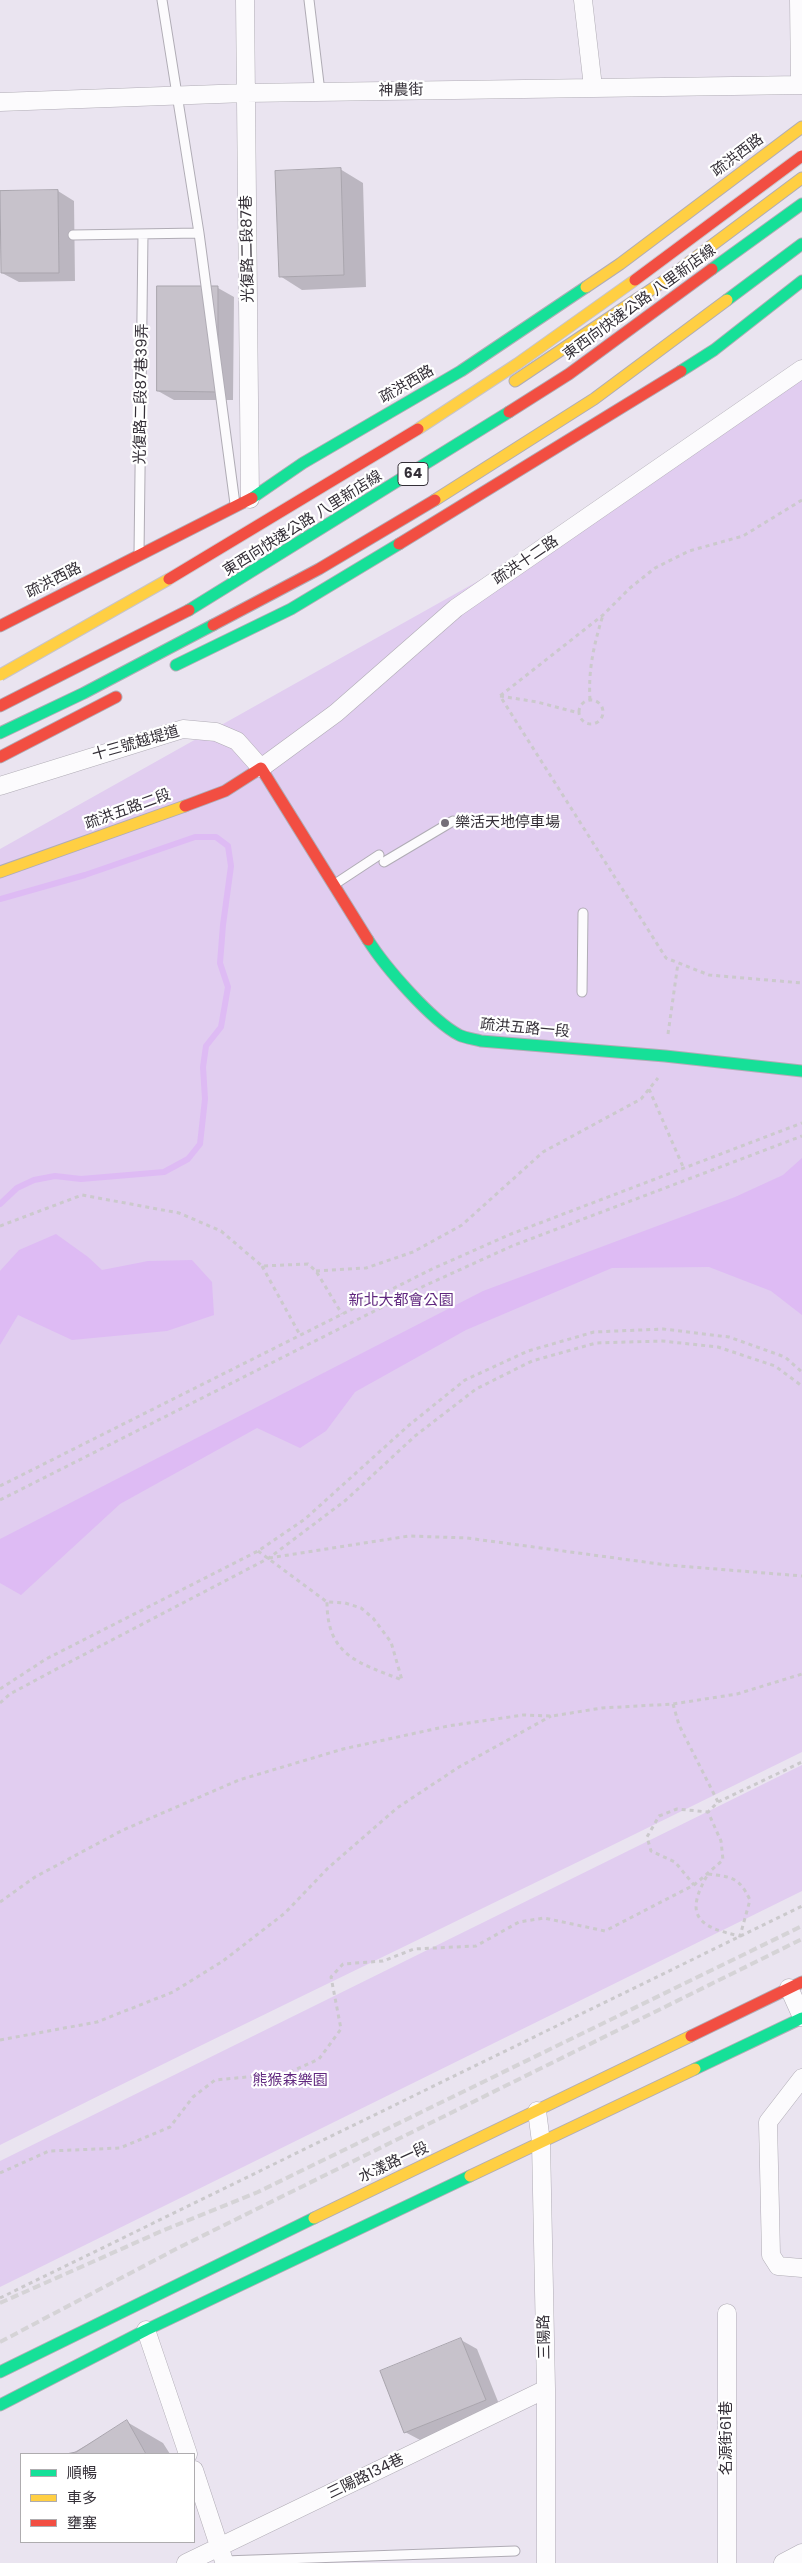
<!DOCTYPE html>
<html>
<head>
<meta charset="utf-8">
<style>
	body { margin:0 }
	#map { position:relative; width:802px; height:2563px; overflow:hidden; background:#eae4f0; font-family:Poppins,"Noto Sans TC",sans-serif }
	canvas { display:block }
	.legend { position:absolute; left:20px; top:2453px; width:175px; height:90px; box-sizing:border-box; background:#fff; border:1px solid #aeacaf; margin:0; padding:6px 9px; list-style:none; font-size:15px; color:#342f37 }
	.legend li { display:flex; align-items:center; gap:10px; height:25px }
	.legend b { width:25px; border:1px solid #aeacaf }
</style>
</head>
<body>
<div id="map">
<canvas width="802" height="2563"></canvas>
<ul class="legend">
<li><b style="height:6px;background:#16e098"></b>順暢</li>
<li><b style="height:6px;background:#ffcf43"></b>車多</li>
<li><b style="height:6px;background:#f24e42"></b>壅塞</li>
</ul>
</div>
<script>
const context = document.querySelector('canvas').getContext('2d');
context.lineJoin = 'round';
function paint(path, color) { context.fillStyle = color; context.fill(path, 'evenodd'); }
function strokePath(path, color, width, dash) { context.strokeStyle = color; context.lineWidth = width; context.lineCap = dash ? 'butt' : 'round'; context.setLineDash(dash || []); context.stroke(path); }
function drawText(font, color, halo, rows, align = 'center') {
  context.font = font + ' Poppins,"Noto Sans TC",sans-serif'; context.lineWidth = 4.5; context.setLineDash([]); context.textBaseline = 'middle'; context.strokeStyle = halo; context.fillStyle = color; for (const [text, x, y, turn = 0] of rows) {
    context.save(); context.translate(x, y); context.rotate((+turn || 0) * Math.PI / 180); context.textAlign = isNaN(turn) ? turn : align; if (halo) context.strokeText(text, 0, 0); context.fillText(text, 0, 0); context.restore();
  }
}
paint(new Path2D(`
	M802,372V1752C535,1884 266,2012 0,2145V849L546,543Z
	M802,1765V1891L0,2287V2161Z`), '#e1cdf0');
paint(new Path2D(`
	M802,1158V1315L771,1291L709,1267L612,1268L466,1330L355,1392L326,1431L300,1448L257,1428L120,1504L21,1595L0,1583V1539L483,1291L735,1197L783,1175Z
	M56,1234L88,1257L102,1270L148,1261L192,1260L212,1282L214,1315L167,1331L72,1340L18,1315L0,1345V1271L19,1250Z`), '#debbf4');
paint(new Path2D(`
	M340,169L363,183L366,287L302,290L280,276Z
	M58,191L74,201L75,281L19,282L2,273L1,192Z
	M218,288L234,297L233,400H174L158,391Z
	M461,2340L477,2349L501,2409L422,2441L405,2432Z
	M127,2422L163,2443L170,2454H71Z`), '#0003');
strokePath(new Path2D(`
	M0,899L85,875L195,837H216L228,846L231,866L223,925L220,963L228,987L221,1027L206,1046L203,1067L205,1099L200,1144L188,1159L164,1172L81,1179L55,1176L34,1180L17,1188L0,1204`), '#debbf4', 6);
const building = new Path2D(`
	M341,168L344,275L279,277L275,171Z
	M58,190L59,273H1L0,191Z
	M157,286H218V392L157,391Z
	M461,2338L486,2400L404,2433L380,2371Z
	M127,2420L146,2454H66L76,2452Z`);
paint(building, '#c7c2cb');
strokePath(building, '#a9a5ad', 1);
const lane = new Path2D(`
	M162,0L199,233L235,504
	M309,0L320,92
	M73,235L199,233
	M139,553L143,234
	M384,862L453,821
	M335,884L379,855
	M582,992L583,913
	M225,2563L224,2561L515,2551`);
const street = new Path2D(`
	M245,0L250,499
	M583,0L593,87
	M799,0L800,84
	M0,102L246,93L802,85
	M0,786L183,729L216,732L237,741L261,768L336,713L456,608L802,369
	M789,1988L802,2017
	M802,2078L768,2122L771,2255L778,2266L802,2268
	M537,2111L541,2142L546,2389V2563
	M146,2330L188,2454
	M194,2470L224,2561
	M186,2563L546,2389
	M727,2563V2313
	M783,2563L802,2553`);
const fast = new Path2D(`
	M712,269L802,204
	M727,300L802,244
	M681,371L714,350L802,281
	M252,498L303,463L461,371L586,287
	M189,610L509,412
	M176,665L291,609L399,544
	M0,733L84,693L213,625
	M368,940C385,967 431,1020 459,1035C465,1038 474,1039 481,1041L665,1056L802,1071
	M695,2069L802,2018
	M0,2372L314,2218
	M0,2405L146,2330L470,2176`);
const slow = new Path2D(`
	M586,287L620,264L802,127
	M515,381L667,279L802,178
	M435,500L594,399L727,300
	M0,872L185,806
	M470,2176L695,2069
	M314,2218L691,2036`);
const jam = new Path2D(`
	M509,412L569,374L712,269
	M399,544L681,371
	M213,625L319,569L435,500
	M0,626L252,498
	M0,706L189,610
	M0,757L116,697
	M185,806L225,791L261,768L368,940
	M691,2036L802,1982`);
strokePath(lane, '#b0acb5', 11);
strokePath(street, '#b0acb5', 19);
strokePath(fast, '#b0acb5', 13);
strokePath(slow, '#b0acb5', 13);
strokePath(jam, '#b0acb5', 13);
strokePath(new Path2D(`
	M802,500L743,536L689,551L655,568L630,588L603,615L500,696L666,958L709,975L802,983
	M500,696L537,702L579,713
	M590,700C588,670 594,644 603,615
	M579 712a12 12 0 1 1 24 0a12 12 0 1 1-24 0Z
	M668,1034L678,963
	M649,1089L684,1169
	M0,1226L82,1195L179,1213L221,1231L262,1266L308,1264L316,1271L342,1314
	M262,1266L300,1335
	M316,1271L366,1268L413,1252L462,1225L543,1152L641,1099L658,1078
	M0,1486L432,1269L511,1234L802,1123
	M0,1500L424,1286L512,1246L802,1136
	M258,1551L327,1602L345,1603L361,1608L373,1618L391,1642L402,1680C359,1663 327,1656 327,1602
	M269,1558L409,1536L467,1538L667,1565L802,1576
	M0,1689L46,1659L258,1551L305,1519L408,1426L465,1380L528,1351L594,1332L663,1329L729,1337L785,1357L802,1372
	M0,1703L10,1694L64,1665L269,1558L346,1500L415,1436L476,1389L532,1361L596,1343L662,1341L718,1347L775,1366L802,1386
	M673,1704L679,1725L718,1802L708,1812
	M718,1802L802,1762
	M708,1874C732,1877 739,1877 750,1900L740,1936C697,1927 684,1915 708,1874Z
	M0,1902L35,1877L123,1830L239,1780L343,1749L448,1726L523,1715L552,1716L602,1708L673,1704L737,1694L802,1674
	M0,2040L97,2022L173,1992L223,1961L285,1913L328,1868L397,1808L459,1767L551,1716
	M0,2173L49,2151L120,2148L170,2127L193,2097L215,2080L288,2073L319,2059L341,2029L331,1977L343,1964L383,1961L414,1949L476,1946L519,1922L544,1918L605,1931L694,1885L723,1860L721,1841L708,1812L677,1809L659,1816L647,1837L651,1851L675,1862L694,1885
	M0,2298L802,1906`), '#cbc9cc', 3, [4, 4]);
strokePath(lane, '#fcfbfd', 9);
strokePath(street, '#fcfbfd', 18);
strokePath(fast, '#16e098', 11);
strokePath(slow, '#ffcf43', 11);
strokePath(jam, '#f24e42', 11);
strokePath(new Path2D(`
	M0,2303L164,2230L258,2192L802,1926
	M0,2342L176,2249L802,1939`), '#d5d3d6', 4, [8, 4]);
const slowBridge = new Path2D(`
	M418,429L517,364L635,280
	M0,675L169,579`);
const jamBridge = new Path2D(`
	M635,280L802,156
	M169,579L418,429`);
strokePath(slowBridge, '#c7c4ca', 13, []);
strokePath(jamBridge, '#c7c4ca', 13, []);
strokePath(slowBridge, '#ffcf43', 11);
strokePath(jamBridge, '#f24e42', 11);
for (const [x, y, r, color] of [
	[445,823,5,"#746e78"]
]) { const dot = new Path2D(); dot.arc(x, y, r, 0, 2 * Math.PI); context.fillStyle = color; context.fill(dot); strokePath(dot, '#fff', 2); }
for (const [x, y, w] of [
	[413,474,30]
]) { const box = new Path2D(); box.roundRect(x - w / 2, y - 11.5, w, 23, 4); context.fillStyle = '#fff'; context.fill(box); strokePath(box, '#342f37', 1); }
drawText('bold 14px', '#342f37', null, [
	["64",413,474]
]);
drawText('15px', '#342f37', '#fff', [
	["神農街",401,91,-1],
	["疏洪西路",738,156,-37],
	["光復路二段87巷",248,249,-91],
	["東西向快速公路 八里新店線",640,303,-36],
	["疏洪西路",407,385,-30],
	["光復路二段87巷39弄",142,394,-89],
	["東西向快速公路 八里新店線",303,524,-32],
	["疏洪十二路",526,561,-34],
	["疏洪西路",54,581,-27],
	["十三號越堤道",136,744,-16],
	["疏洪五路二段",128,810,-20],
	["疏洪五路一段",525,1029,5],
	["水漾路一段",394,2163,-25],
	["三陽路",545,2337,-91],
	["名源街61巷",727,2438,-90],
	["三陽路134巷",366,2477,-26]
]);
drawText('15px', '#342f37', '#fff', [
	["樂活天地停車場",455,823]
], 'left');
drawText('15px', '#61287f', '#fff', [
	["新北大都會公園",401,1301],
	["熊猴森樂園",290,2081]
]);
</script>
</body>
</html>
